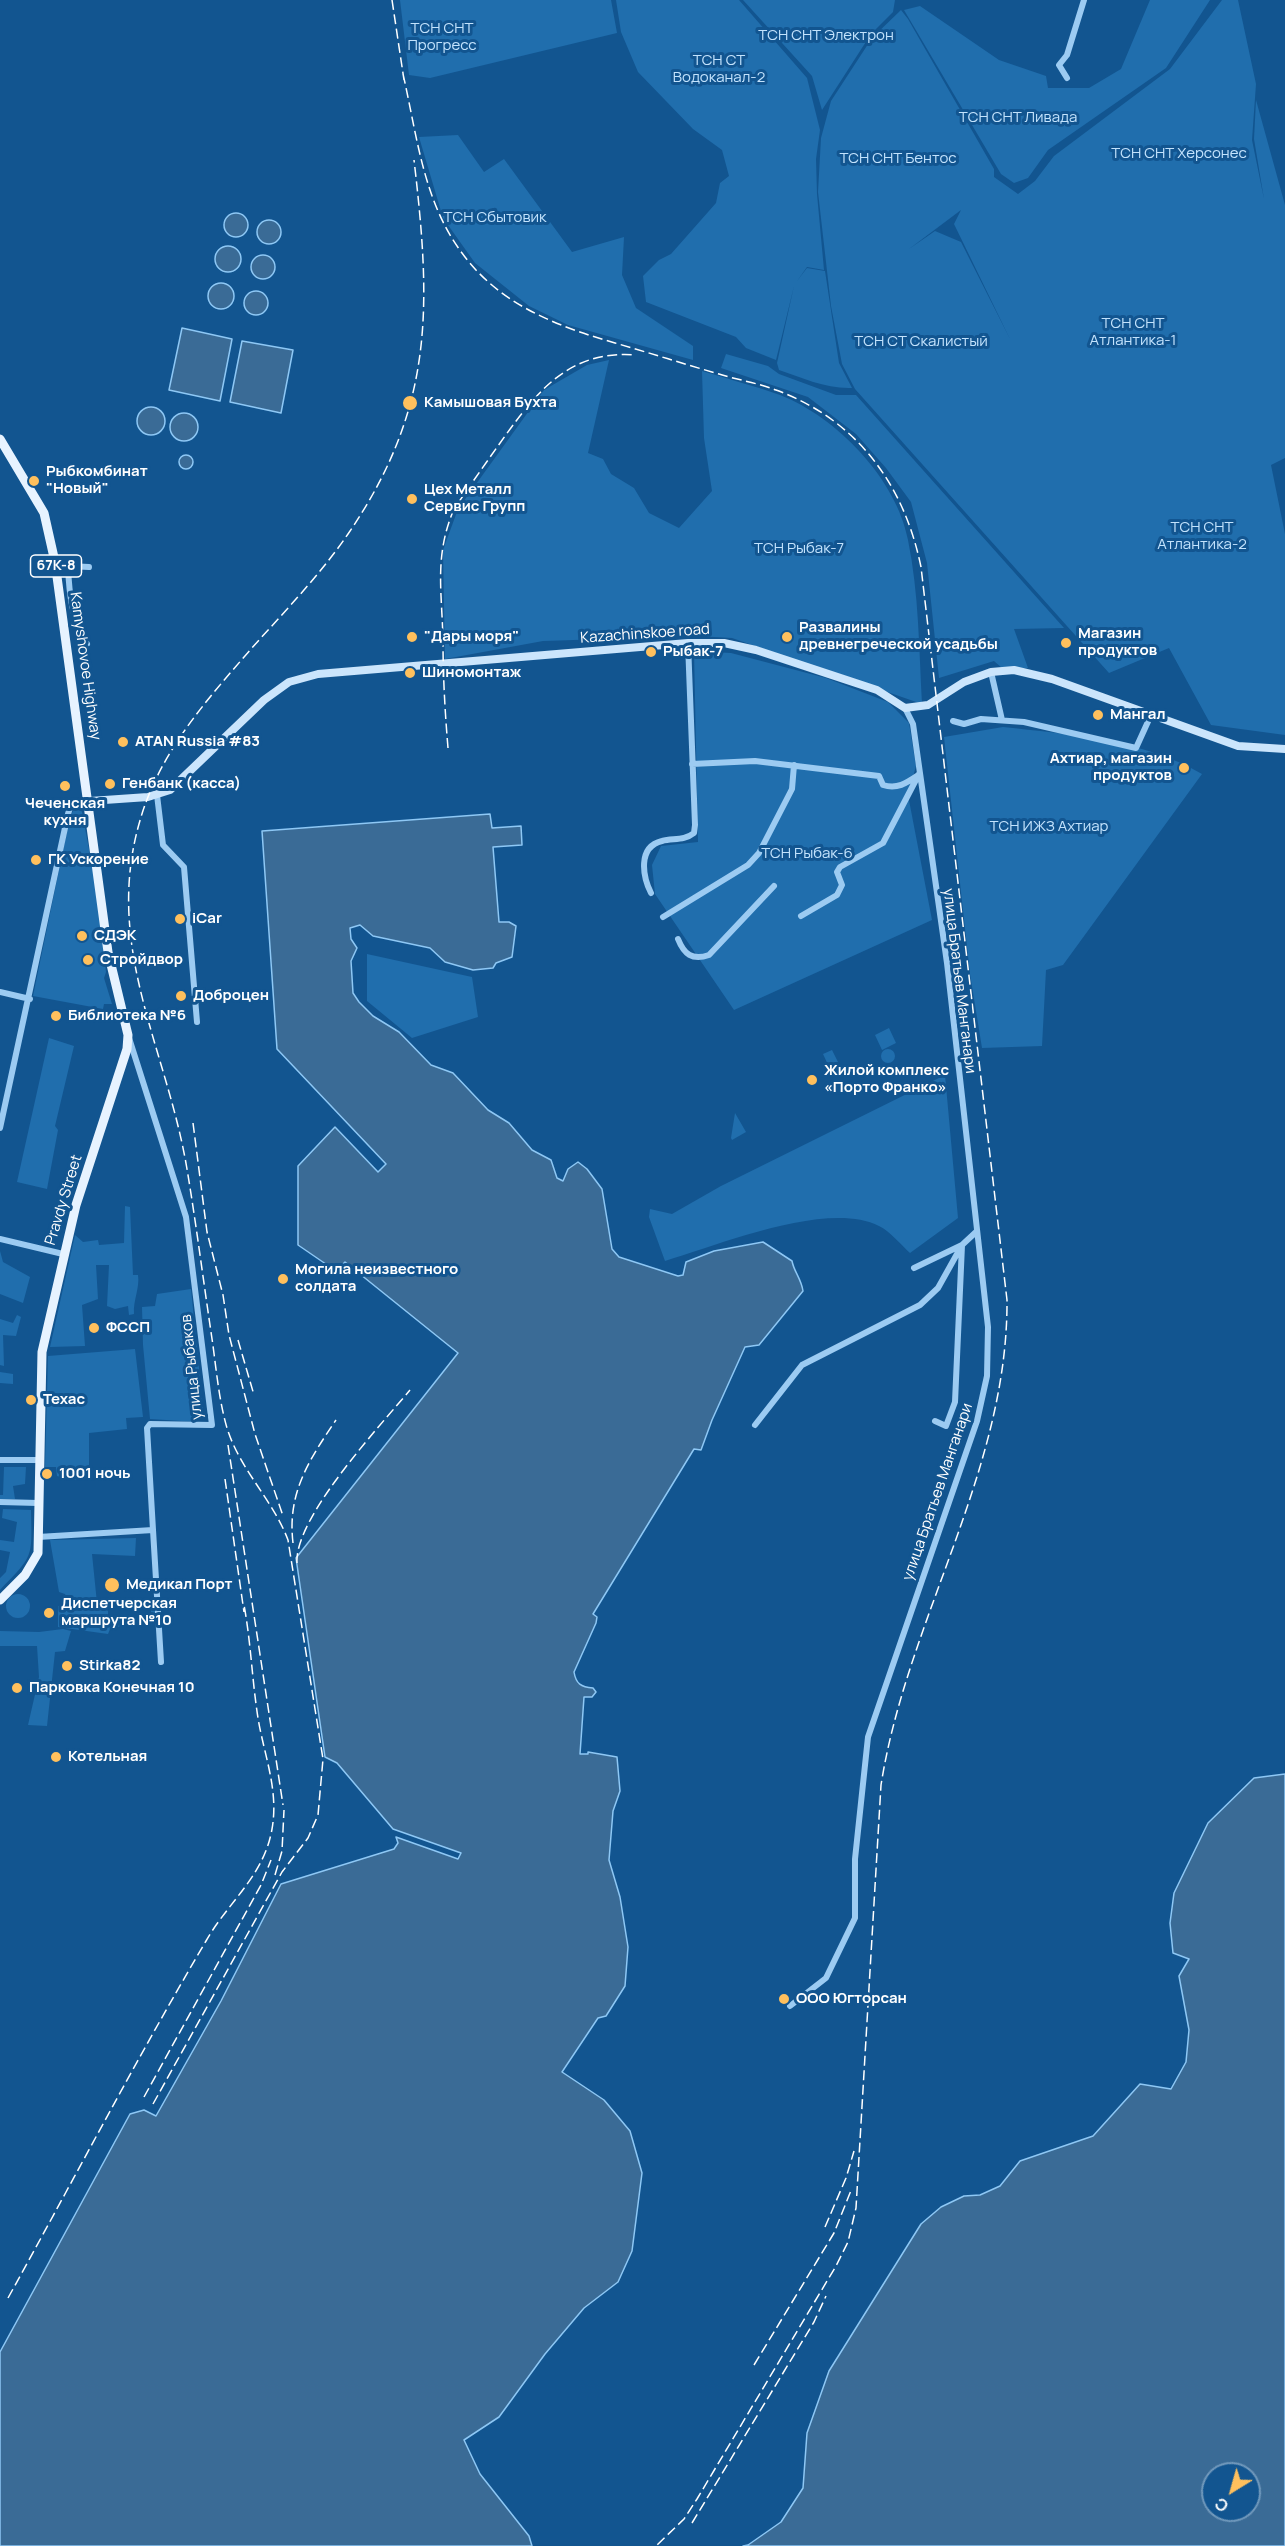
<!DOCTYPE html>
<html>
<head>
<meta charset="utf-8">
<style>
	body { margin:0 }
	#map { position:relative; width:1285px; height:2546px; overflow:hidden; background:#125590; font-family:Manrope,sans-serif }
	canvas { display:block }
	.north { position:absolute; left:1201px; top:2462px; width:60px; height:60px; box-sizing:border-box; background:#125590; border:2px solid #7199bc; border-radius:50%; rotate:217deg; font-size:16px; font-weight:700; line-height:24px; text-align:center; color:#fff }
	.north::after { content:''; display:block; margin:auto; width:21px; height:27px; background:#ffc05d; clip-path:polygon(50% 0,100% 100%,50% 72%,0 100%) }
</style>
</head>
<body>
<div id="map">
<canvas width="1285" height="2546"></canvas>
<div class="north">С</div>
</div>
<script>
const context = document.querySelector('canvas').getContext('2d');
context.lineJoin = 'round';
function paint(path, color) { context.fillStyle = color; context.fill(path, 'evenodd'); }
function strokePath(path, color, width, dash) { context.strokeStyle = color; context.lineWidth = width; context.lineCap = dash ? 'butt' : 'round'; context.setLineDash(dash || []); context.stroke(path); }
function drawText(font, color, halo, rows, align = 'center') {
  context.font = font + ' Manrope,sans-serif'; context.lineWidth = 6; context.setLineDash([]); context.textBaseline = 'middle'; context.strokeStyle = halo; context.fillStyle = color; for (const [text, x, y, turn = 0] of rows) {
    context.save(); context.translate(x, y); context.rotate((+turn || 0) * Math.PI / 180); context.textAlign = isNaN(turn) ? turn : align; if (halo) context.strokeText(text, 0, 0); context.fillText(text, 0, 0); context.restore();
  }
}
paint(new Path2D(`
	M400,0H611L617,33L430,78L409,75Z
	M616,0H739L807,78L820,130L816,159L817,194L824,270L807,267L797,281L807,268L825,271L839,363L852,388C826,389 803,378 779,370L777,363L794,286L776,360L746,348L736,337L646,302L643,276L659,260L671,254L716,203L720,183L729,176L722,150L693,129L638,72L621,32Z
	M743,0H895L893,12L871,34L822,110L812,76Z
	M1150,0H1210L1166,68L1048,150L1028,178L1014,183L1001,174L904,10L920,6L999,60L1046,76L1048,88H1089L1121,69Z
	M1222,0H1238L1256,84L1252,140L1264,199L1254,139L1256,100L1285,205V458L1271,465L1285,534V735L1211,725L1169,648L1109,673L855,389L842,364L831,306L818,192L821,138L831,101L872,38L901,10L908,19L994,169V177L1018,194L1035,181L1054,156L1170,69ZM961,210L954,224L1010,339L961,242L935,231L909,249Z
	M458,135L484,172L504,159L572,252L624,237L622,275L636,308L693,346V360L568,325L529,306L475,263L443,218L419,137Z
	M726,354L768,366L779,374L836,395H856L1064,628L1014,629L1028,668H1002L994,661L939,678L927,563L911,502L886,468L856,434L808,397L721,368Z
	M609,360L588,453L603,459L611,474L634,488L649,513L679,528L712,491L704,438L702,371C728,379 755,386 780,395C837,417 897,480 908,540C919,594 919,649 922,704L732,638L697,636L543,641L445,659L443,550L458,509L544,390L587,365Z
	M694,651L731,653L826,678L888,702L909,723L916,766L908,795L932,920L734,1010L655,894L652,865L661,846L698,842Z
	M1003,727C1068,734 1145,740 1202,774L1063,965L1046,970L1042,1046L982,1048L970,974L944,737Z
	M79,807L82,812L98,897L106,972L104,978L112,1004H104L103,1009L33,996L70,817L74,809Z
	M367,954L472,977L478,1017L412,1038L367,1001Z
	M889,1028L896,1043L882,1050L875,1035Z
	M49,1038L74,1046L55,1126L58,1130L47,1189L17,1182Z
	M881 1056a7 7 0 1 1 14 0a7 7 0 1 1-14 0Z
	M832,1050L839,1064L830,1069L823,1054Z
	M945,1075L958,1218L910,1253C901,1245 890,1231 879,1226C827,1200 719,1245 665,1261L649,1217L650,1209L672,1214L721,1186Z
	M735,1113L746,1132L732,1140L731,1138Z
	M125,1206L130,1207L133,1275H138C140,1288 133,1300 134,1314L129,1315L128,1306L115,1309L107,1306L109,1265H96L98,1299L82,1305L85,1346L50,1347L75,1235L83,1242L98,1240L99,1245L124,1243Z
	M0,1251L3,1262L30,1277L23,1303L0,1294Z
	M191,1289L203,1408H197V1422L150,1419L143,1345L142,1307L155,1306L157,1294Z
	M17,1315L21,1317L16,1336L3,1335L4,1366L0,1365V1319L13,1323Z
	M135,1349L143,1417L126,1418L127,1429L89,1433V1479L71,1480L57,1476L56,1467H45L48,1356Z
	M0,1372L13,1374V1384L0,1383Z
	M4,1467H26L25,1484L13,1486L15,1499H0V1495H3Z
	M3,1509L31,1510C32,1558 34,1555 0,1590V1578L6,1572L10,1552L0,1550V1540L14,1542L17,1522L2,1518Z
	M136,1538L135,1556L92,1554L97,1603L108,1611V1618L151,1619V1607L156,1606L157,1624L125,1625L110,1629L108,1634L58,1627V1606L69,1604L65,1594L59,1592L50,1540Z
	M6 1606a12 12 0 1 1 24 0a12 12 0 1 1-24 0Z
	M63,1629L71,1631L65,1651L55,1652L47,1726L28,1725L39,1677L37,1646H0V1631L39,1632Z`), '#206ead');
const water = new Path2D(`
	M224 225a12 12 0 1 1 24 0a12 12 0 1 1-24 0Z
	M257 232a12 12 0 1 1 24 0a12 12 0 1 1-24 0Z
	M215 259a13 13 0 1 1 26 0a13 13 0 1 1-26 0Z
	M251 267a12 12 0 1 1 24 0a12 12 0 1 1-24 0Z
	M208 296a13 13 0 1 1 26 0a13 13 0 1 1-26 0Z
	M244 303a12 12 0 1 1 24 0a12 12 0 1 1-24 0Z
	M182,328L232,339L220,401L169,390Z
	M242,341L293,350L281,413L230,402Z
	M137 421a14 14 0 1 1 28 0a14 14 0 1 1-28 0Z
	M170 427a14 14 0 1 1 28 0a14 14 0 1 1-28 0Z
	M179 462a7 7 0 1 1 14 0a7 7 0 1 1-14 0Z
	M490,814L492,828L521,826L522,845L493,847L499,922H509L516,926L512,957L496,963L493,968L473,970L445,962L430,948L373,936L360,925L350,928L351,939L357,948L351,961L353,993L359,1002L373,1016L399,1032L431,1065L453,1073L488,1110L509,1123L532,1150L551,1160L557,1178L563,1181L568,1169L578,1162L587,1169L602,1189L612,1249L619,1257L678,1276L683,1275L686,1262L714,1251L763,1242L792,1261C794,1272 801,1278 803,1291L759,1345L745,1347L712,1420L701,1450L694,1449L593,1614L597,1617L596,1623L574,1672C576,1684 581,1687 593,1688L596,1692L592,1697H584L580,1754H588V1752L617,1757L620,1791L613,1811L609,1860L620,1897L628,1947L625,1986L606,2016L598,2018L562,2072L604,2100L630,2131L642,2173L632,2251L618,2282L584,2308L545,2354L499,2417L464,2440L480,2474L529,2536L532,2546H0V2352L130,2114L144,2110L156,2116L221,2001L281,1884L394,1849L398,1843L396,1837L458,1859L461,1853L393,1829L337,1763L325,1757L296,1558L458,1353L345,1262L336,1271L298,1245V1166L335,1127L378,1172L386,1164L277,1049L262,831Z
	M1285,1774V2546H743L748,2545L781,2522L803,2488L807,2433L829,2371L921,2224L941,2207L964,2196L980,2195L1000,2186L1020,2161L1093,2136L1140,2084L1171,2089L1186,2062L1189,2030L1179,1976L1189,1959L1173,1953L1170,1923L1174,1893L1208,1823L1254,1778ZM1213,2474H1249V2510H1213Z`);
paint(water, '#3a6b96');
strokePath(water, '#8ec8f5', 1.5);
strokePath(new Path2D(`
	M1067,78L1059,65L1067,55L1084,0
	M87,644C72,621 69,593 68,566L89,567
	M991,672L1002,720
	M953,721L964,724L981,719L1024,722L1136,748L1151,715
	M692,764L755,761L879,776L883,785C898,790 908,782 920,774
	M157,795L163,845L184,867L197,1022
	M651,893C643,877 637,847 662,841C673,838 684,841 694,833L695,825L688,643
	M801,916L837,895L842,885L837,872L840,867L883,843L919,774
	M663,917L748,865L759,853L792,789L794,765
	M678,939C684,954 692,961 709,955L774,886
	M0,992L30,999
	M0,1128L68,814L72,801H90
	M0,1239L63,1254
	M914,1268L962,1245
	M935,1421L946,1426L955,1402L962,1245L976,1232
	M755,1425L802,1365L920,1305L938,1288L962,1245
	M0,1460H38
	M0,1502L38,1503
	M153,1530L161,1662
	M38,1537L153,1530L147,1428L150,1424L212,1425L186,1217L129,1038
	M790,2006L826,1978L855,1918V1859L868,1737L977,1421L987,1376L988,1327L947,963L913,724L905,708`), '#9ccbf2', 6);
strokePath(new Path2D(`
	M90,801L148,797L170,790L264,700L289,682L318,674L688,643H724L756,650L877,690L905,708L928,705L964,682L991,672L1014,670L1052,679L1238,746L1285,749`), '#cbe5fc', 8);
strokePath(new Path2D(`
	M0,439L44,513L55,562L108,952L128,1035L127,1049L76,1205L42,1352L38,1553L25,1575L0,1600`), '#e7f3ff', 9);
strokePath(new Path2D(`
	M392,0L404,80
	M403,74C417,135 423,201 462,253C499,304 556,326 615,343C650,353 684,364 719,374C738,380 758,383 776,390C857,420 904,484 921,567L1007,1300C1008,1471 907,1619 881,1785L856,2208L848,2242L836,2266L697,2499L684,2519L656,2546
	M448,748C445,712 443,677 443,641C442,591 434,556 454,509C471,484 488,460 505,436C540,388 571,350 636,355
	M193,1123L207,1232L223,1295L229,1335L255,1434L283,1516
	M238,1340L254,1395
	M228,1445L283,1805
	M225,1479L244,1612
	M293,1543C287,1493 309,1460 336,1420
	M297,1563C294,1518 380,1426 410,1390
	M275,1875L282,1851L284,1810
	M144,2097L261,1885L271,1860
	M153,2104L282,1872L308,1838L318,1815L323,1759L288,1540C273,1500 240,1470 227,1428C218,1397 216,1364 211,1332C203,1278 196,1223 187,1169C167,1049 104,949 139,824C158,754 205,702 251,649C284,612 320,575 348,534C435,407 431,306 414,160
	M825,2227L846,2178L854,2151
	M8,2298C74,2179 137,2058 206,1941C228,1902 264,1876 272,1829C279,1790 264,1755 258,1718C252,1680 251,1643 244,1605
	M754,2365L834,2233L852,2188
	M692,2523L814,2322L826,2296`), '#fff', 1.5, [10, 4.5]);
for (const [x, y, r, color] of [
	[410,403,8,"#ffc05d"],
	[34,481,6,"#ffc05d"],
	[412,499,6,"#ffc05d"],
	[412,637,6,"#ffc05d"],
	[787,637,6,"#ffc05d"],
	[1066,643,6,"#ffc05d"],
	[651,652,6,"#ffc05d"],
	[410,673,6,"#ffc05d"],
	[1098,715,6,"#ffc05d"],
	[123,742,6,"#ffc05d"],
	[1184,768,6,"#ffc05d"],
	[110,784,6,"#ffc05d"],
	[65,786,6,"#ffc05d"],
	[36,860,6,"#ffc05d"],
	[180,919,6,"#ffc05d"],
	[82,936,6,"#ffc05d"],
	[88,960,6,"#ffc05d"],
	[181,996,6,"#ffc05d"],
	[56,1016,6,"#ffc05d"],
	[812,1080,6,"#ffc05d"],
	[283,1279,6,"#ffc05d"],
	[94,1328,6,"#ffc05d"],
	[31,1400,6,"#ffc05d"],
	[47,1474,6,"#ffc05d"],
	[112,1585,8,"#ffc05d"],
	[49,1613,6,"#ffc05d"],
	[67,1666,6,"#ffc05d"],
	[17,1688,6,"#ffc05d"],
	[56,1757,6,"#ffc05d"],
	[784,1999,6,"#ffc05d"]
]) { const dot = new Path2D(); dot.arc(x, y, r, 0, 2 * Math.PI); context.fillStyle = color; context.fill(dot); strokePath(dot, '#125590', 2); }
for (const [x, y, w] of [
	[56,566,51]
]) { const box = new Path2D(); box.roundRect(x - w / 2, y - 11, w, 22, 4.5); context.fillStyle = '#125590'; context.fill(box); strokePath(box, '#fff', 1.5); }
drawText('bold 14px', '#fff', null, [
	["67К-8",56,566]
]);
drawText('15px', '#c3e3fd', '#125590', [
	["ТСН СНТ",442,29],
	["Прогресс",442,46],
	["ТСН СНТ Электрон",826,36],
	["ТСН СТ",719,61],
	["Водоканал-2",719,78],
	["ТСН СНТ Ливада",1018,118],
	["ТСН СНТ Херсонес",1179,154],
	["ТСН СНТ Бентос",898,159],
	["ТСН Сбытовик",495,218],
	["ТСН СНТ",1133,324],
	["Атлантика-1",1133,341],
	["ТСН СТ Скалистый",921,342],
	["ТСН СНТ",1202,528],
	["Атлантика-2",1202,545],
	["ТСН Рыбак-7",799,549],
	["ТСН ИЖЗ Ахтиар",1049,827],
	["ТСН Рыбак-6",807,854]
]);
drawText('bold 15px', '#fff', '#125590', [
	["Камышовая Бухта",424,403],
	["Рыбкомбинат",46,472],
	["\"Новый\"",46,489],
	["Цех Металл",424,490],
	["Сервис Групп",424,507],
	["Развалины",799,628],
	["древнегреческой усадьбы",799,645],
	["Магазин",1078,634],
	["продуктов",1078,651],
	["\"Дары моря\"",424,637],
	["Рыбак-7",663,652],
	["Шиномонтаж",422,673],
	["Мангал",1110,715],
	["ATAN Russia #83",135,742],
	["Ахтиар, магазин",1172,759,"right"],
	["продуктов",1172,776,"right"],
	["Генбанк (касса)",122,784],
	["Чеченская",65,804,"center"],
	["кухня",65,821,"center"],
	["ГК Ускорение",48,860],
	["iCar",192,919],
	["СДЭК",94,936],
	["Стройдвор",100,960],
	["Доброцен",193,996],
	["Библиотека №6",68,1016],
	["Жилой комплекс",824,1071],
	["«Порто Франко»",824,1088],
	["Могила неизвестного",295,1270],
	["солдата",295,1287],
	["ФССП",106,1328],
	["Техас",43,1400],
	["1001 ночь",59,1474],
	["Медикал Порт",126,1585],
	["Диспетчерская",61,1604],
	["маршрута №10",61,1621],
	["Stirka82",79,1666],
	["Парковка Конечная 10",29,1688],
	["Котельная",68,1757],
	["ООО Югторсан",796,1999]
], 'left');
drawText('15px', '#fff', '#125590', [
	["Kazachinskoe road",645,634,-4],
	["Kamyshovoe Highway",85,666,82],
	["улица Братьев Манганари",959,981,83],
	["Pravdy Street",64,1200,-73],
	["улица Рыбаков",192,1367,-96],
	["улица Братьев Манганари",938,1492,-71]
]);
</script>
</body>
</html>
